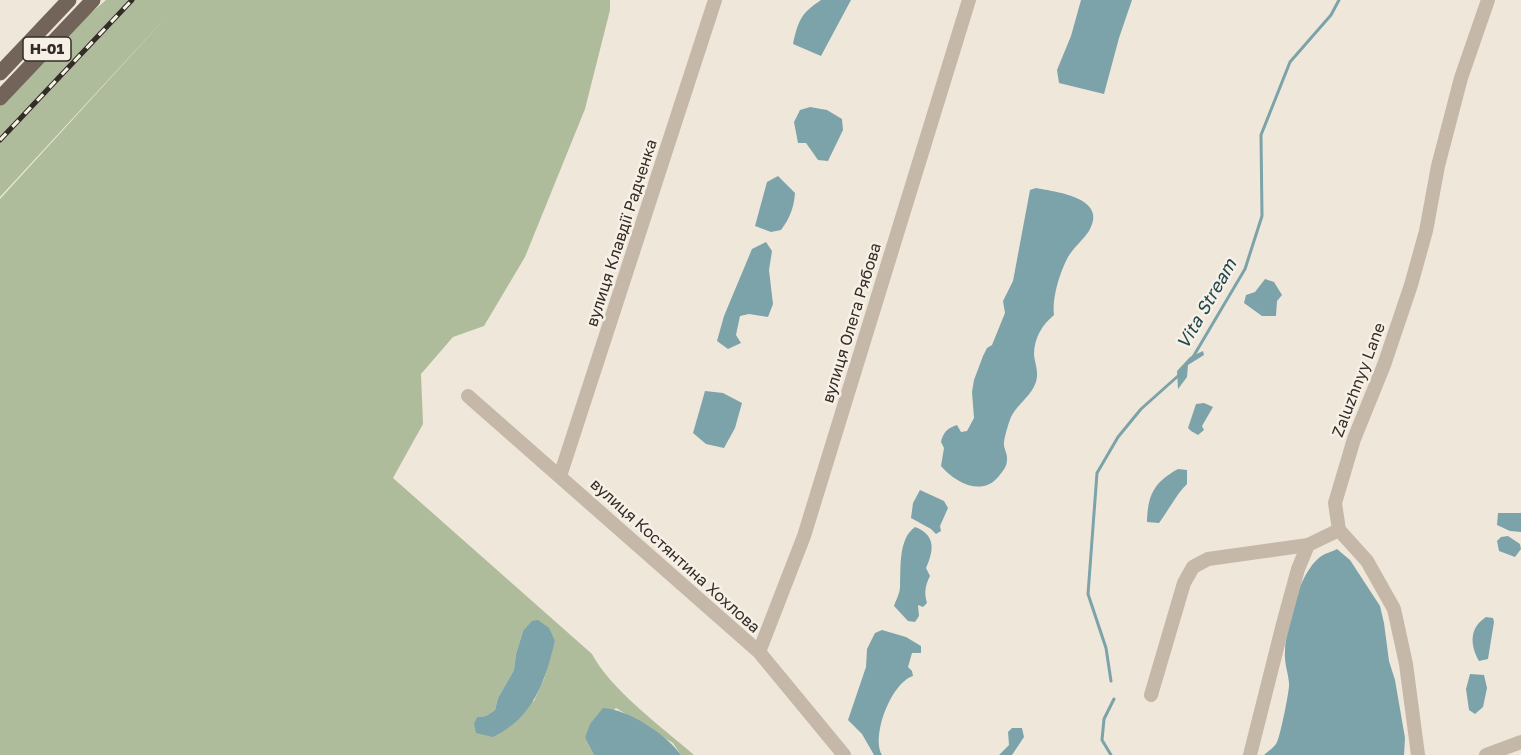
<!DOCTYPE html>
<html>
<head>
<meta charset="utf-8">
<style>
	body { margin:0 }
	canvas { display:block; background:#efe7da }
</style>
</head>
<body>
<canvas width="1521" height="755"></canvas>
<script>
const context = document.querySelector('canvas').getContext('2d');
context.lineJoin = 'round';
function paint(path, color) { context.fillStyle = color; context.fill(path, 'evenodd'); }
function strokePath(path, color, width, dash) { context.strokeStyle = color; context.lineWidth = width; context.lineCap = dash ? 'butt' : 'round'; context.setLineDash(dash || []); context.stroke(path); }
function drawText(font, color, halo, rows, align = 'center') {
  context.font = font + ' "Golos Text",sans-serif'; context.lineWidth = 5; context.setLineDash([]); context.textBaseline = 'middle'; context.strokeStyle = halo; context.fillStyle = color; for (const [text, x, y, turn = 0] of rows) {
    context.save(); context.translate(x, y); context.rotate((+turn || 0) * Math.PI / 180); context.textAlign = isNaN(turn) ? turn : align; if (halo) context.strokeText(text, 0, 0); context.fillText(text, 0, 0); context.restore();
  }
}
paint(new Path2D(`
	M106,0H610V10L585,109L525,257L484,326L453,337L421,374L423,424L393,478L592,654C610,689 663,728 694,755H681L673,743L616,708L585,738L594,755H0V199L170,13L0,197V98L34,62ZM523,631L555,641L544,679L534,701L474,723L477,717L486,716L495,710L498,698L514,670L516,654Z`), '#afbc9c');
paint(new Path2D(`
	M821,0H851L821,56L793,44C798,21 801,13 821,0Z
	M1081,0H1132L1119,38L1104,94L1059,83L1057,70L1071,36Z
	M810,107L827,110L842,119L843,130L828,161L818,160L806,143H798L794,122L800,110Z
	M778,176L795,193C794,207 790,218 781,230L771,232L755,226L767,182Z
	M1036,188C1057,192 1109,198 1089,231C1083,240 1074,247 1068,257C1060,272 1052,297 1054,315C1042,325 1034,338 1034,355C1035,364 1039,372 1036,382C1031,396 1019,403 1012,415C1009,421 1005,435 1004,442C1003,448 1008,454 1007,460C1007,466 1003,471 999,476C983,497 955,483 941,466L944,448L941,442C943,433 947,428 957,425L961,432L967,431L974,418L972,392L974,380L983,356L987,348L992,345L1005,313L1003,301L1013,281L1030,190Z
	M766,242L772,251L769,270L773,304L768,317L749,314L740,316L736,335L741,343L728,349L717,341L724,316L752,249Z
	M1265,279L1274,282L1282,295L1277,301L1276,316H1262L1244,303L1246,295L1255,292Z
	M1203,351L1204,355L1188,365L1187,377L1178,389L1177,371L1190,357Z
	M705,391L723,393L742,403L735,428L724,448L706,444L693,433Z
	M1204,403L1213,407L1202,426L1204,430L1198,435L1191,431L1188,428L1196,404Z
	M1178,469L1187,470V484C1175,496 1169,510 1159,523L1147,522C1148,495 1153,483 1178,469Z
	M920,490L944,501L948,508L940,526L941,531L936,534L931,529L911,518L913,503Z
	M1498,513H1521V532L1510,531L1497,525Z
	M915,527C936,535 934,550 926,568L930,576C925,586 924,593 927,603L923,607L918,605L919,616L915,622L908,621L894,606C896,600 900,593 900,587C901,568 898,539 915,527Z
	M1508,536L1520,544L1521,549L1515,557L1499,551L1497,541L1501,537Z
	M1337,549L1350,560L1380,606L1384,623L1389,661L1395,680L1405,738L1404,755H1264C1268,751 1275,747 1277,742C1280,737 1290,689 1289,683C1288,672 1284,663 1285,651C1286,625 1299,573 1320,557C1325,553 1332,552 1337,549Z
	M1486,617L1493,618L1494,622L1488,659L1479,661C1470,645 1469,628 1486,617Z
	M538,620L549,628L555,641C545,682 533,718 493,737L476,733L474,723L477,717L486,716L495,710L498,698L514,670L516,654L523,631L532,621Z
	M882,630L906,637L921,646V653H912L908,667L912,671L913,676C891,683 871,736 882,755H874L862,734L848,720L866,667L867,649L875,633Z
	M1470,674L1484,675L1487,688L1483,707L1475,714L1469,710L1466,689Z
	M603,708C628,709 667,735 681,755H594L585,738L590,724Z
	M1012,728H1022L1024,737L1012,755H999L1009,745L1008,732Z`), '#7ca3a9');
strokePath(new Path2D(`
	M1193,357L1245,269L1262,216L1261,135L1290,62L1331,15L1339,0
	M1111,681L1106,648L1088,594L1097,473L1118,437L1141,409L1178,376
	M1111,755L1102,740L1104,719L1114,699`), '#7ca3a9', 3);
strokePath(new Path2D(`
	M468,396L759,652L844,755
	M560,476L715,0
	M1339,530L1367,561L1394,609L1406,664L1418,755
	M759,652L804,536L969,0
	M1151,695L1184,583L1193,567L1208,559L1308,545
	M1250,755L1283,624L1298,569L1308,545L1339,530L1335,503L1354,439L1384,365L1411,285L1426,231L1438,166L1461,78L1488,0
	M1486,755L1521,742`), '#c5b8a8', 14);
strokePath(new Path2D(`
	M0,73L69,0
	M0,98L93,0`), '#73645a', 15);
const rail = new Path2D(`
	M0,140L132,0`);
strokePath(rail, '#332c27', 5);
strokePath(rail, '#f7f0e6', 3, [9]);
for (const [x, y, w] of [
	[47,49,48]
]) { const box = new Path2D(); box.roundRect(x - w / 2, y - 12, w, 24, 4.5); context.fillStyle = '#f7f0e6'; context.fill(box); strokePath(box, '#332c27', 1.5); }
drawText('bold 15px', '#332c27', null, [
	["Н-01",47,49]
]);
drawText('16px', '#332c27', '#f7f0e6', [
	["вулиця Клавдії Радченка",622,233,-72],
	["вулиця Олега Рябова",852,323,-73],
	["Zaluzhnyy Lane",1359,380,-69],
	["вулиця Костянтина Хохлова",675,556,42]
]);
drawText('italic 18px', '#214950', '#f7f0e6', [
	["Vita Stream",1207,304,-60]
]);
</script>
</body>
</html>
